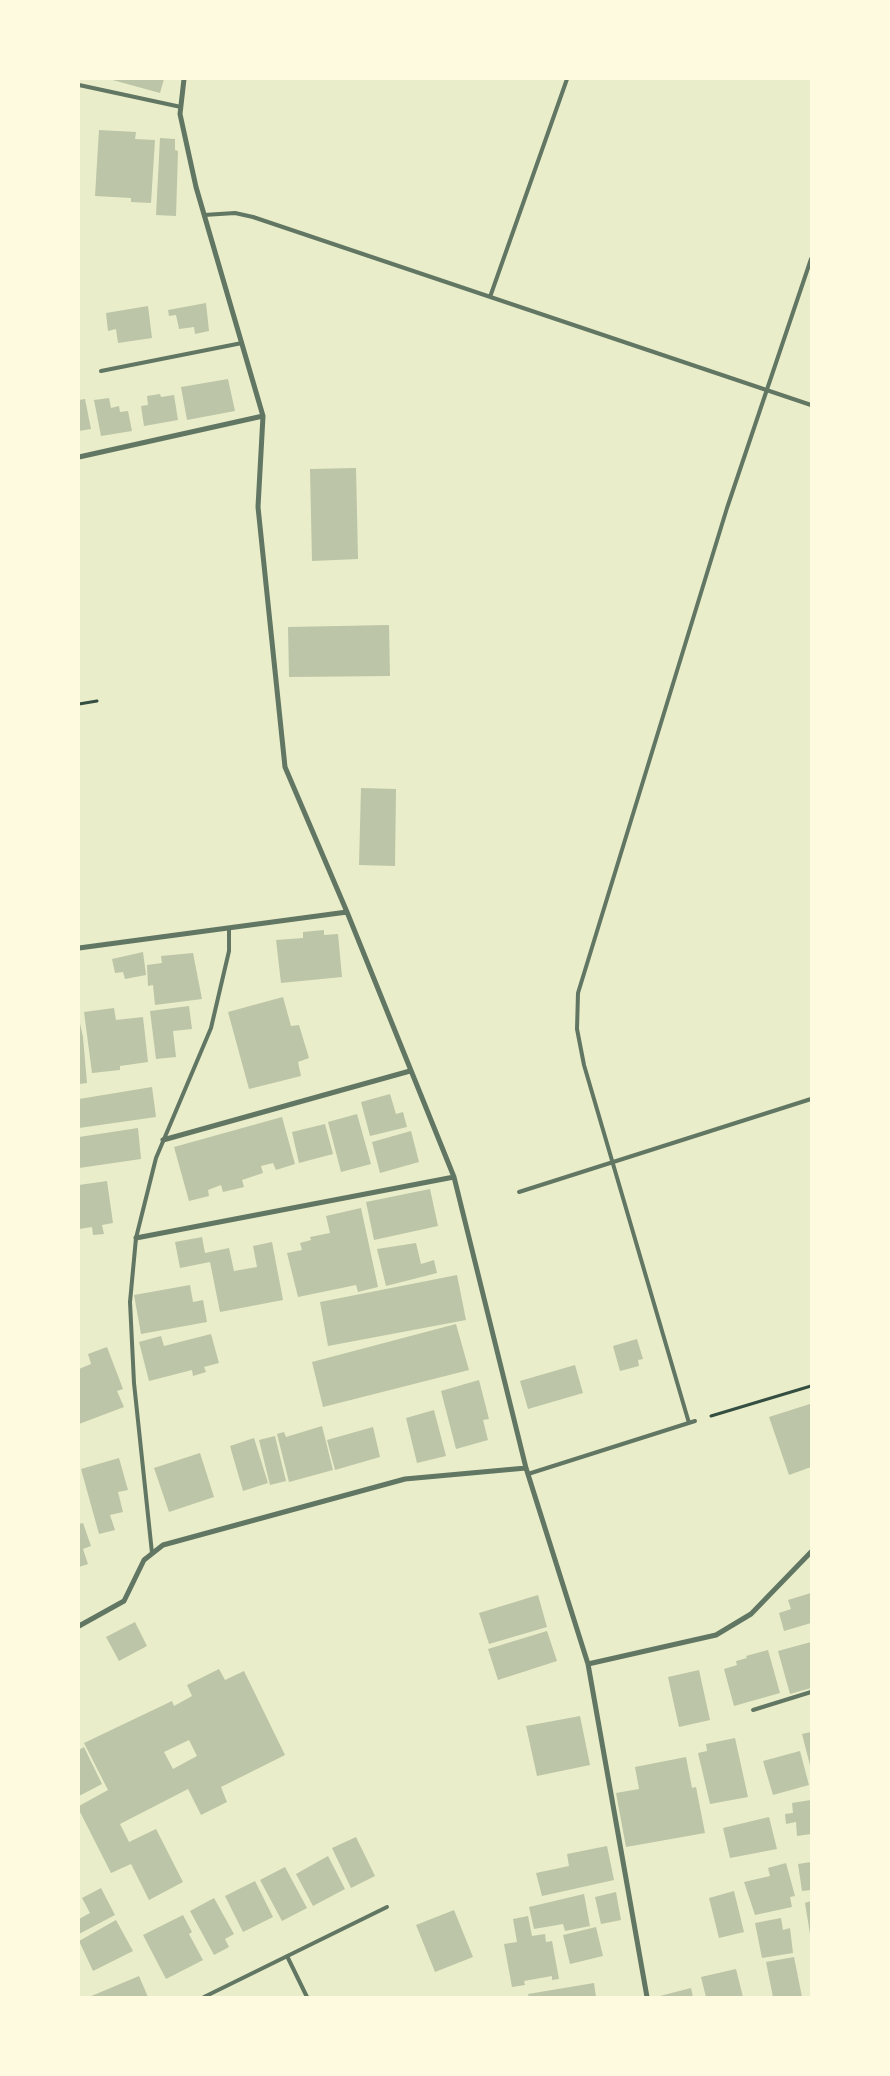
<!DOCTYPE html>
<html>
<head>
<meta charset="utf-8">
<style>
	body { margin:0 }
	#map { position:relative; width:890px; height:2076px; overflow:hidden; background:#e9edc9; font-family:Commissioner,sans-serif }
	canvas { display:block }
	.frame { position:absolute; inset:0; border:80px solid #fefae0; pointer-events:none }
</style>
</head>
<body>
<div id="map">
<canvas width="890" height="2076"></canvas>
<div class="frame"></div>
</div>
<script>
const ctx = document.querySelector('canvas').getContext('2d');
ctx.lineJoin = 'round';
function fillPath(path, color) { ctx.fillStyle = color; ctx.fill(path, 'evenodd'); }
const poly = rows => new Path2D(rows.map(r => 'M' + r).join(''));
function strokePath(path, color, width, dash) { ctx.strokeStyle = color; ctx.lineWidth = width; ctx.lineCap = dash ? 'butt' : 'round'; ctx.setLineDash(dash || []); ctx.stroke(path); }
fillPath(poly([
	[109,79,164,79,160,93],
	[99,130,136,132,135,139,155,140,151,203,131,202,131,198,95,196],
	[160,138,175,139,175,150,178,151,176,216,156,215],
	[206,303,209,331,195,334,194,327,179,329,176,315,169,316,168,310],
	[148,306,152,338,118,343,116,329,108,331,106,313],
	[228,379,235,411,187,420,181,387],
	[160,394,161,397,174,395,178,420,144,426,141,406,148,405,147,396],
	[109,398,111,408,119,406,120,412,128,411,132,431,101,436,94,400],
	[85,399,91,429,79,431,79,400],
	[356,468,358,559,312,561,310,469],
	[389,625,390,676,289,677,288,627],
	[361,788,396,789,395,866,359,865],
	[324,930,324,935,338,934,342,977,281,983,276,940,303,938,303,932],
	[143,952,146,975,125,979,123,972,115,973,112,959],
	[193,953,202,999,155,1005,153,985,148,986,147,965,162,963,161,956],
	[283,997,291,1026,299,1025,309,1058,298,1062,301,1076,249,1089,228,1012],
	[189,1006,192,1029,173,1031,176,1057,156,1059,150,1011],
	[114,1008,116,1020,143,1017,148,1062,120,1066,120,1070,92,1073,84,1012],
	[79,1019,83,1037,87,1083,79,1084],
	[152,1087,156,1117,79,1128,79,1099],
	[390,1094,396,1114,403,1112,407,1127,370,1136,361,1102],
	[357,1114,371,1164,341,1172,328,1122],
	[282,1117,295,1164,276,1170,273,1163,261,1166,263,1173,242,1180,244,1187,223,1192,221,1185,208,1190,209,1196,189,1201,174,1147],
	[325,1124,333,1154,299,1163,292,1132],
	[138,1128,141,1159,79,1168,79,1137],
	[411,1131,419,1162,380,1173,372,1142],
	[107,1181,113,1223,102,1225,104,1234,93,1235,92,1227,79,1229,79,1185],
	[430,1189,438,1226,374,1240,366,1202],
	[361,1208,378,1287,358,1292,356,1285,298,1297,287,1253,302,1250,300,1243,311,1240,310,1237,330,1233,326,1216],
	[202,1237,205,1253,229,1248,234,1271,257,1267,253,1246,272,1242,283,1300,220,1312,210,1262,180,1268,175,1242],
	[416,1243,421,1264,434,1260,437,1273,386,1286,377,1249],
	[457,1275,466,1320,328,1346,320,1302],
	[190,1285,193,1302,203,1300,207,1322,141,1334,134,1295],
	[456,1324,469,1370,323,1407,312,1362],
	[211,1334,219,1363,204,1367,206,1372,193,1376,192,1370,149,1381,139,1342,161,1336,164,1346],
	[637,1339,643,1359,638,1360,639,1366,620,1371,613,1346],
	[107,1347,123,1389,117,1391,124,1407,79,1424,79,1369,91,1364,88,1354],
	[575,1365,583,1393,528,1409,520,1381],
	[479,1380,489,1419,483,1420,488,1440,456,1449,441,1391],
	[810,1404,811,1467,789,1475,769,1417],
	[434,1410,446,1456,417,1463,406,1418],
	[322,1426,333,1470,289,1482,277,1434,284,1432,286,1437],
	[373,1427,380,1457,335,1470,327,1440],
	[275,1436,286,1481,270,1485,259,1440],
	[254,1438,268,1483,243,1491,230,1446],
	[200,1453,214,1497,169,1512,154,1468],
	[119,1458,128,1490,118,1492,123,1512,110,1515,115,1530,99,1534,81,1469],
	[83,1523,91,1546,83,1549,88,1564,79,1567,79,1524],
	[811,1593,811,1623,784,1631,779,1613,791,1609,788,1600],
	[538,1595,547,1627,489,1644,479,1613],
	[135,1622,147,1646,119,1661,106,1637],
	[547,1631,557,1661,498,1680,488,1649],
	[811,1642,811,1688,790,1694,778,1651],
	[768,1650,780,1693,734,1706,724,1669,737,1665,736,1661,747,1658,746,1656],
	[219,1669,225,1680,244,1671,285,1755,221,1787,227,1802,201,1815,188,1789,120,1824,129,1842,156,1829,183,1882,149,1900,131,1864,111,1873,79,1810,79,1806,108,1790,84,1743,172,1701,174,1706,192,1696,187,1685],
	[189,1740,197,1756,173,1769,164,1752],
	[699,1670,710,1720,679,1727,668,1677],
	[580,1716,590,1765,537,1776,526,1726],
	[811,1732,811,1769,802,1734],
	[735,1738,748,1797,710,1804,698,1753,707,1751,706,1744],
	[84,1747,102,1784,79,1796,79,1750],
	[800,1751,809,1785,773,1795,763,1761],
	[686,1757,692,1788,696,1787,705,1833,626,1847,616,1793,639,1789,635,1767],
	[811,1800,811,1834,797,1836,796,1822,786,1824,785,1814,793,1813,792,1803],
	[769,1817,777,1849,730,1858,723,1828],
	[356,1837,375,1876,351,1888,332,1848],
	[607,1846,614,1880,542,1896,536,1873,569,1866,567,1854],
	[328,1856,345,1889,313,1906,296,1874],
	[811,1862,811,1890,802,1891,798,1864],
	[786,1863,795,1896,790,1897,792,1907,755,1915,744,1882,770,1876,768,1868],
	[285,1867,307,1908,282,1921,260,1880],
	[255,1881,273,1917,243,1932,225,1896],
	[101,1888,115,1915,79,1934,79,1919,90,1913,82,1898],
	[734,1891,744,1932,719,1938,709,1898],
	[616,1892,621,1920,601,1924,595,1897],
	[584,1894,590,1926,565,1931,563,1924,534,1929,529,1907],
	[214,1898,234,1934,225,1939,229,1947,214,1955,190,1911],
	[811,1901,811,1934,810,1934,805,1903],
	[454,1910,473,1957,435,1972,416,1925],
	[183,1915,192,1932,189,1934,203,1960,166,1979,143,1935],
	[528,1916,532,1936,545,1934,546,1942,552,1941,559,1979,552,1980,552,1976,524,1981,525,1985,512,1987,504,1944,517,1942,513,1919],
	[781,1918,783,1930,790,1928,793,1953,762,1958,755,1923],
	[116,1920,133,1951,93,1971,79,1941],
	[596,1927,603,1956,570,1964,563,1935],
	[794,1957,802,1997,773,1997,766,1962],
	[736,1969,743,1997,706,1997,701,1977],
	[139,1976,148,1997,89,1997],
	[594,1983,596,1997,529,1997,528,1994],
	[691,1988,693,1997,656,1997]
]), '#bcc5a7');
strokePath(poly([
	[79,704,97,701],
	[711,1416,811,1386]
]), '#344e41', 3);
strokePath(poly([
	[79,85,181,107],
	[204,215,235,213,253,217,811,405],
	[490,297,567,79],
	[101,371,242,343],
	[519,1192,811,1099],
	[689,1423,584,1065,577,1029,578,993,727,508,811,259],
	[528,1474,695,1421],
	[152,1553,134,1383,130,1302,136,1238,156,1158,211,1028,229,951,229,928],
	[753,1710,811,1692],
	[287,1956,307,1997],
	[204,1997,387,1907]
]), '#617663', 4);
strokePath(poly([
	[184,79,180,114,196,187,263,416,258,507,285,767,347,912,454,1177,526,1468,588,1664,647,1997],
	[79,457,263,416],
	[79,948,347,912],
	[163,1140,410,1071],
	[136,1238,454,1177],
	[79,1626,124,1601,144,1560,163,1545,405,1479,526,1468],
	[588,1664,716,1635,751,1614,811,1552]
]), '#617663', 5);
</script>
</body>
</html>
